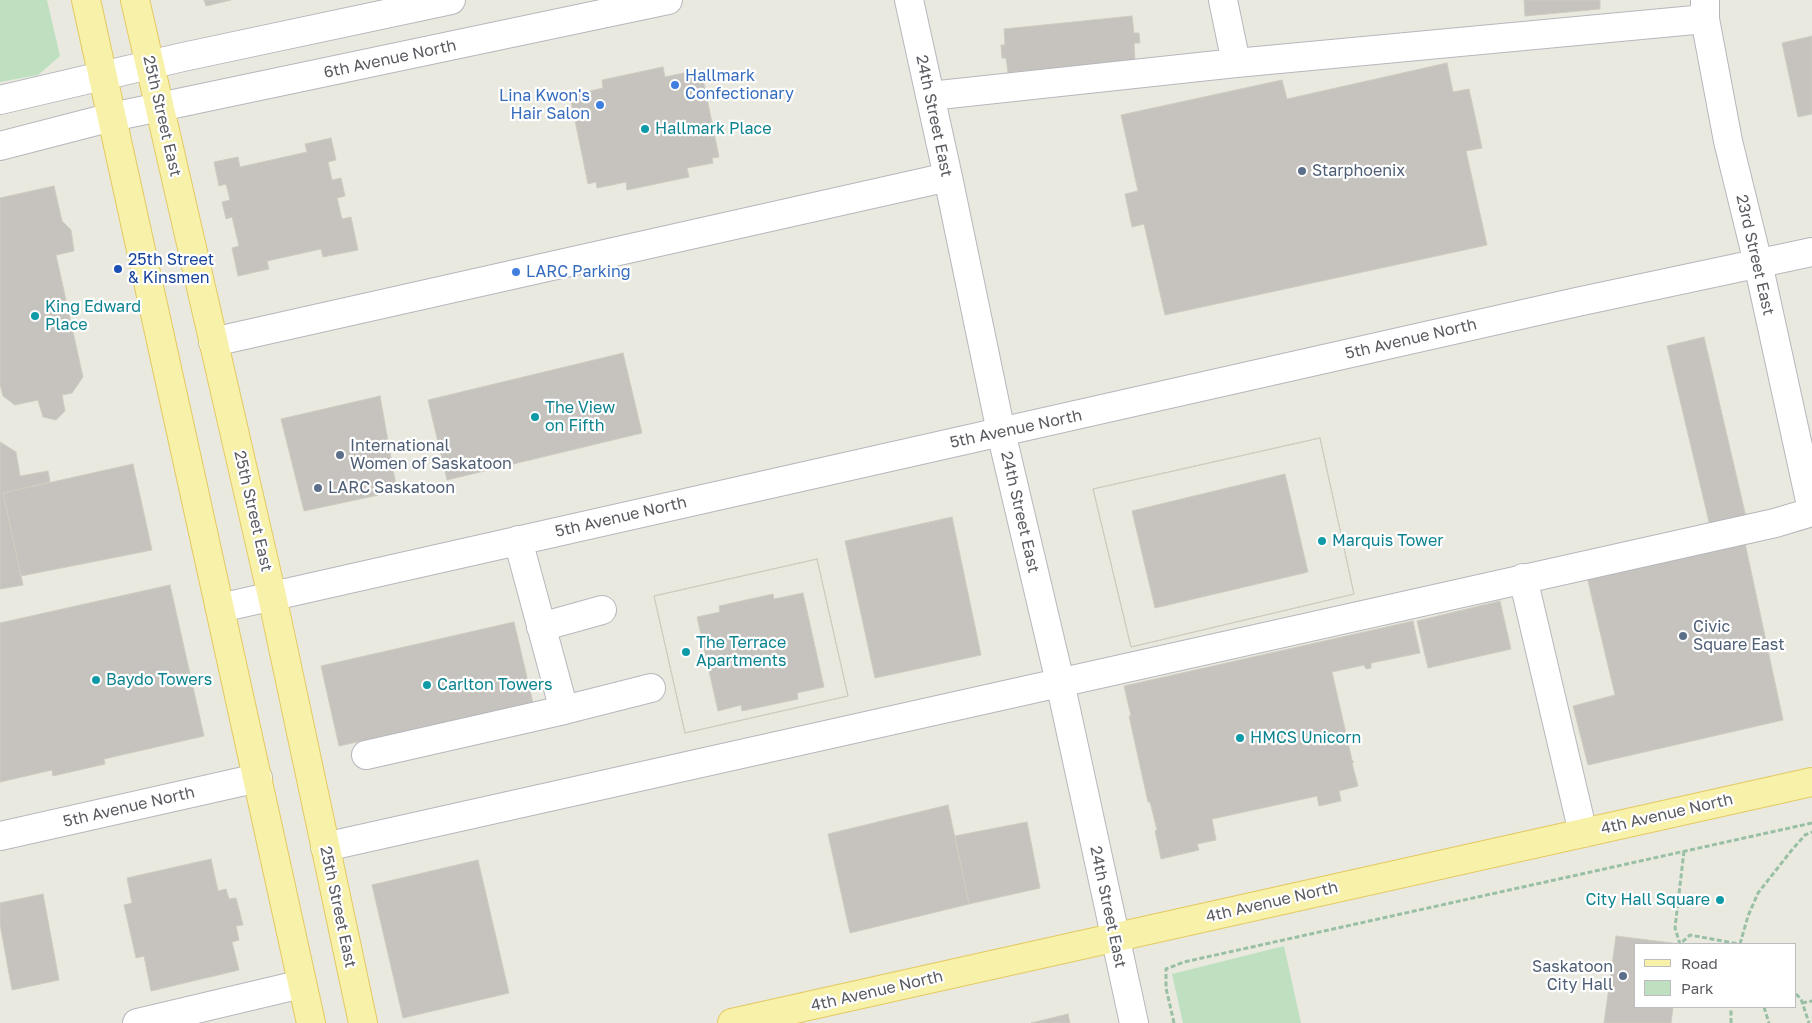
<!DOCTYPE html>
<html>
<head>
<meta charset="utf-8">
<style>
	body { margin:0 }
	#map { position:relative; width:1812px; height:1023px; overflow:hidden; background:#eae9e0; font-family:"Golos Text",sans-serif }
	canvas { display:block }
	.legend { position:absolute; left:1634px; top:943px; width:162px; height:65px; box-sizing:border-box; background:#fff; border:1px solid #bdbdbf; margin:0; padding:6px 9px; list-style:none; font-size:15px; color:#595b60 }
	.legend li { display:flex; align-items:center; gap:10px; height:25px }
	.legend b { width:25px; border:1px solid #bdbdbf }
</style>
</head>
<body>
<div id="map">
<canvas width="1812" height="1023"></canvas>
<ul class="legend">
<li><b style="height:6px;background:#f7f1a9"></b>Road</li>
<li><b style="height:14px;background:#bee0c1"></b>Park</li>
</ul>
</div>
<script>
const ctx = document.querySelector('canvas').getContext('2d');
ctx.lineJoin = 'round';
function fillPath(path, color) { ctx.fillStyle = color; ctx.fill(path, 'evenodd'); }
const poly = rows => new Path2D(rows.map(r => 'M' + r).join(''));
function strokePath(path, color, width, dash) { ctx.strokeStyle = color; ctx.lineWidth = width; ctx.lineCap = dash ? 'butt' : 'round'; ctx.setLineDash(dash || []); ctx.stroke(path); }
function write(font, color, halo, rows, align = 'center') {
  ctx.font = font + ' "Golos Text",sans-serif'; ctx.lineWidth = 4.5; ctx.setLineDash([]); ctx.textBaseline = 'middle'; ctx.strokeStyle = halo; ctx.fillStyle = color; for (const [text, x, y, turn = 0] of rows) {
    ctx.save(); ctx.translate(x, y); ctx.rotate((+turn || 0) * Math.PI / 180); ctx.textAlign = isNaN(turn) ? turn : align; if (halo) ctx.strokeText(text, 0, 0); ctx.fillText(text, 0, 0); ctx.restore();
  }
}
fillPath(poly([
	[0,0,47,0,60,56,38,75,0,82],
	[1284,946,1301,1023,1183,1023,1172,974]
]), '#bee0c1');
const building = poly([
	[204,0,231,0,206,6,204,0],
	[1524,0,1600,0,1600,9,1525,16,1524,0],
	[1132,16,1134,33,1139,33,1140,43,1134,43,1135,60,1008,73,1006,58,1002,58,1001,45,1005,45,1004,29,1132,16],
	[1812,36,1812,114,1798,117,1782,43,1812,36],
	[1447,63,1453,92,1469,89,1482,148,1466,151,1487,245,1165,315,1144,224,1132,227,1125,194,1138,191,1121,115,1282,80,1287,99,1447,63],
	[663,67,665,77,693,71,694,76,702,74,719,157,712,158,713,163,687,168,689,177,627,190,626,182,597,188,596,182,588,184,571,101,578,99,577,94,603,88,602,80,663,67],
	[331,138,336,160,328,162,332,180,341,178,345,196,337,198,342,219,351,217,358,250,323,257,321,249,267,261,269,269,238,276,232,248,239,246,232,217,226,219,222,202,230,200,226,184,219,186,214,162,238,157,240,167,307,152,305,144,331,138],
	[54,186,62,221,71,230,74,251,56,255,83,377,72,393,62,395,65,411,56,420,43,417,38,400,15,405,3,396,0,384,0,198,54,186],
	[1704,337,1746,517,1710,526,1667,346,1704,337],
	[623,353,642,433,447,480,428,400,623,353],
	[380,396,397,491,304,511,281,419,380,396],
	[1320,438,1354,594,1131,647,1093,489,1320,438],
	[1285,474,1308,572,1155,608,1132,511,1285,474],
	[1320,438,1354,594,1131,647,1093,489,1320,438],
	[0,442,16,452,20,476,48,471,50,482,3,493,23,585,0,589,0,442],
	[133,464,152,550,21,576,3,493,133,464],
	[952,517,981,655,875,678,845,541,952,517],
	[1745,543,1783,720,1588,765,1573,706,1615,695,1587,577,1745,543],
	[817,559,848,696,685,733,654,596,817,559],
	[803,593,824,687,797,693,798,699,742,711,741,705,718,711,697,617,720,612,719,606,773,594,774,599,803,593],
	[817,559,848,696,685,733,654,596,817,559],
	[170,585,204,736,104,759,105,764,53,776,52,770,0,782,0,623,170,585],
	[1500,601,1511,649,1428,668,1417,621,1500,601],
	[1413,621,1420,653,1371,663,1371,668,1366,669,1364,665,1332,672,1352,760,1354,762,1352,763,1358,786,1339,791,1341,801,1319,806,1317,796,1212,819,1216,840,1197,844,1199,850,1161,859,1155,831,1157,830,1150,802,1148,802,1129,716,1131,716,1124,686,1413,621],
	[514,622,533,703,339,746,321,666,514,622],
	[948,805,969,904,850,933,828,834,948,805],
	[1027,822,1040,888,969,904,955,836,1027,822],
	[211,859,218,891,226,889,229,899,236,898,243,925,236,926,239,940,232,942,239,970,151,991,144,956,136,958,124,905,132,903,127,878,211,859],
	[478,860,509,993,403,1018,372,885,478,860],
	[43,894,59,980,12,990,0,924,0,903,43,894],
	[1616,936,1680,944,1636,944,1636,1007,1673,1007,1671,1023,1604,1023,1616,936],
	[1068,1014,1070,1023,1031,1023,1068,1014]
]);
fillPath(building, '#c6c3be');
strokePath(building, '#cecbbf', 1);
const minor = poly([
	[909,0,948,177,1001,432,1060,682,1134,1023],
	[1223,0,1236,63],
	[1705,1,1705,19,1728,141,1758,263,1812,510],
	[930,96,1236,63,1705,19],
	[0,100,183,57,451,0],
	[0,146,112,117,668,0],
	[213,342,948,177],
	[1523,578,1583,833],
	[220,608,1577,302,1812,252],
	[541,627,602,610],
	[564,710,651,688],
	[366,755,564,710,518,540],
	[0,836,258,778],
	[325,847,1775,523,1812,512],
	[137,1023,302,984]
]);
const major = poly([
	[86,0,311,1023],
	[135,0,272,596,363,1023],
	[732,1023,1812,782]
]);
strokePath(minor, '#b6b7bc', 30);
strokePath(major, '#e3c961', 30);
strokePath(poly([
	[1684,851,1675,928,1680,944,1690,935,1739,944],
	[1740,944,1748,916,1758,893,1791,851,1805,835,1812,832],
	[1796,994,1801,999,1809,1023],
	[1802,1003,1812,1001],
	[1764,1007,1769,1023],
	[1174,1023,1166,988,1166,969,1184,962,1812,823],
	[1731,1023,1731,1007]
]), '#99c0a7', 3, [5, 2.5]);
strokePath(minor, '#fff', 28);
strokePath(major, '#f7f1a9', 28);
for (const [x, y, r, color] of [
	[675,85,5,"#3f7fe0"],
	[600,105,5,"#3f7fe0"],
	[645,129,5,"#0f9aa8"],
	[1302,171,5,"#5c6f8a"],
	[118,269,5,"#1a4fb4"],
	[516,272,5,"#3f7fe0"],
	[35,316,5,"#0f9aa8"],
	[535,417,5,"#0f9aa8"],
	[340,455,5,"#5c6f8a"],
	[318,488,5,"#5c6f8a"],
	[1322,541,5,"#0f9aa8"],
	[1683,636,5,"#5c6f8a"],
	[686,652,5,"#0f9aa8"],
	[96,680,5,"#0f9aa8"],
	[427,685,5,"#0f9aa8"],
	[1240,738,5,"#0f9aa8"],
	[1720,900,5,"#0f9aa8"],
	[1623,976,5,"#5c6f8a"]
]) { const dot = new Path2D(); dot.arc(x, y, r, 0, 2 * Math.PI); ctx.fillStyle = color; ctx.fill(dot); strokePath(dot, '#fff', 2); }
write('16px', '#595b60', '#fff', [
	["6th Avenue North",390,59,-12],
	["25th Street East",162,116,77],
	["24th Street East",934,116,78],
	["23rd Street East",1755,255,77],
	["5th Avenue North",1411,339,-13],
	["5th Avenue North",1016,429,-12],
	["25th Street East",253,511,77],
	["24th Street East",1020,512,77],
	["5th Avenue North",621,517,-13],
	["5th Avenue North",129,807,-13],
	["4th Avenue North",1667,814,-13],
	["4th Avenue North",1272,902,-13],
	["25th Street East",338,907,78],
	["24th Street East",1108,907,78],
	["4th Avenue North",877,991,-13]
]);
write('16px', '#366cbe', '#fff', [
	["Hallmark",685,76],
	["Confectionary",685,94],
	["Lina Kwon's",590,96,"right"],
	["Hair Salon",590,114,"right"],
	["LARC Parking",526,272]
], 'left');
write('16px', '#0d838f', '#fff', [
	["Hallmark Place",655,129],
	["King Edward",45,307],
	["Place",45,325],
	["The View",545,408],
	["on Fifth",545,426],
	["Marquis Tower",1332,541],
	["The Terrace",696,643],
	["Apartments",696,661],
	["Baydo Towers",106,680],
	["Carlton Towers",437,685],
	["HMCS Unicorn",1250,738],
	["City Hall Square",1710,900,"right"]
], 'left');
write('16px', '#4e5e75', '#fff', [
	["Starphoenix",1312,171],
	["International",350,446],
	["Women of Saskatoon",350,464],
	["LARC Saskatoon",328,488],
	["Civic",1693,627],
	["Square East",1693,645],
	["Saskatoon",1613,967,"right"],
	["City Hall",1613,985,"right"]
], 'left');
write('16px', '#164399', '#fff', [
	["25th Street",128,260],
	["& Kinsmen",128,278]
], 'left');
</script>
</body>
</html>
